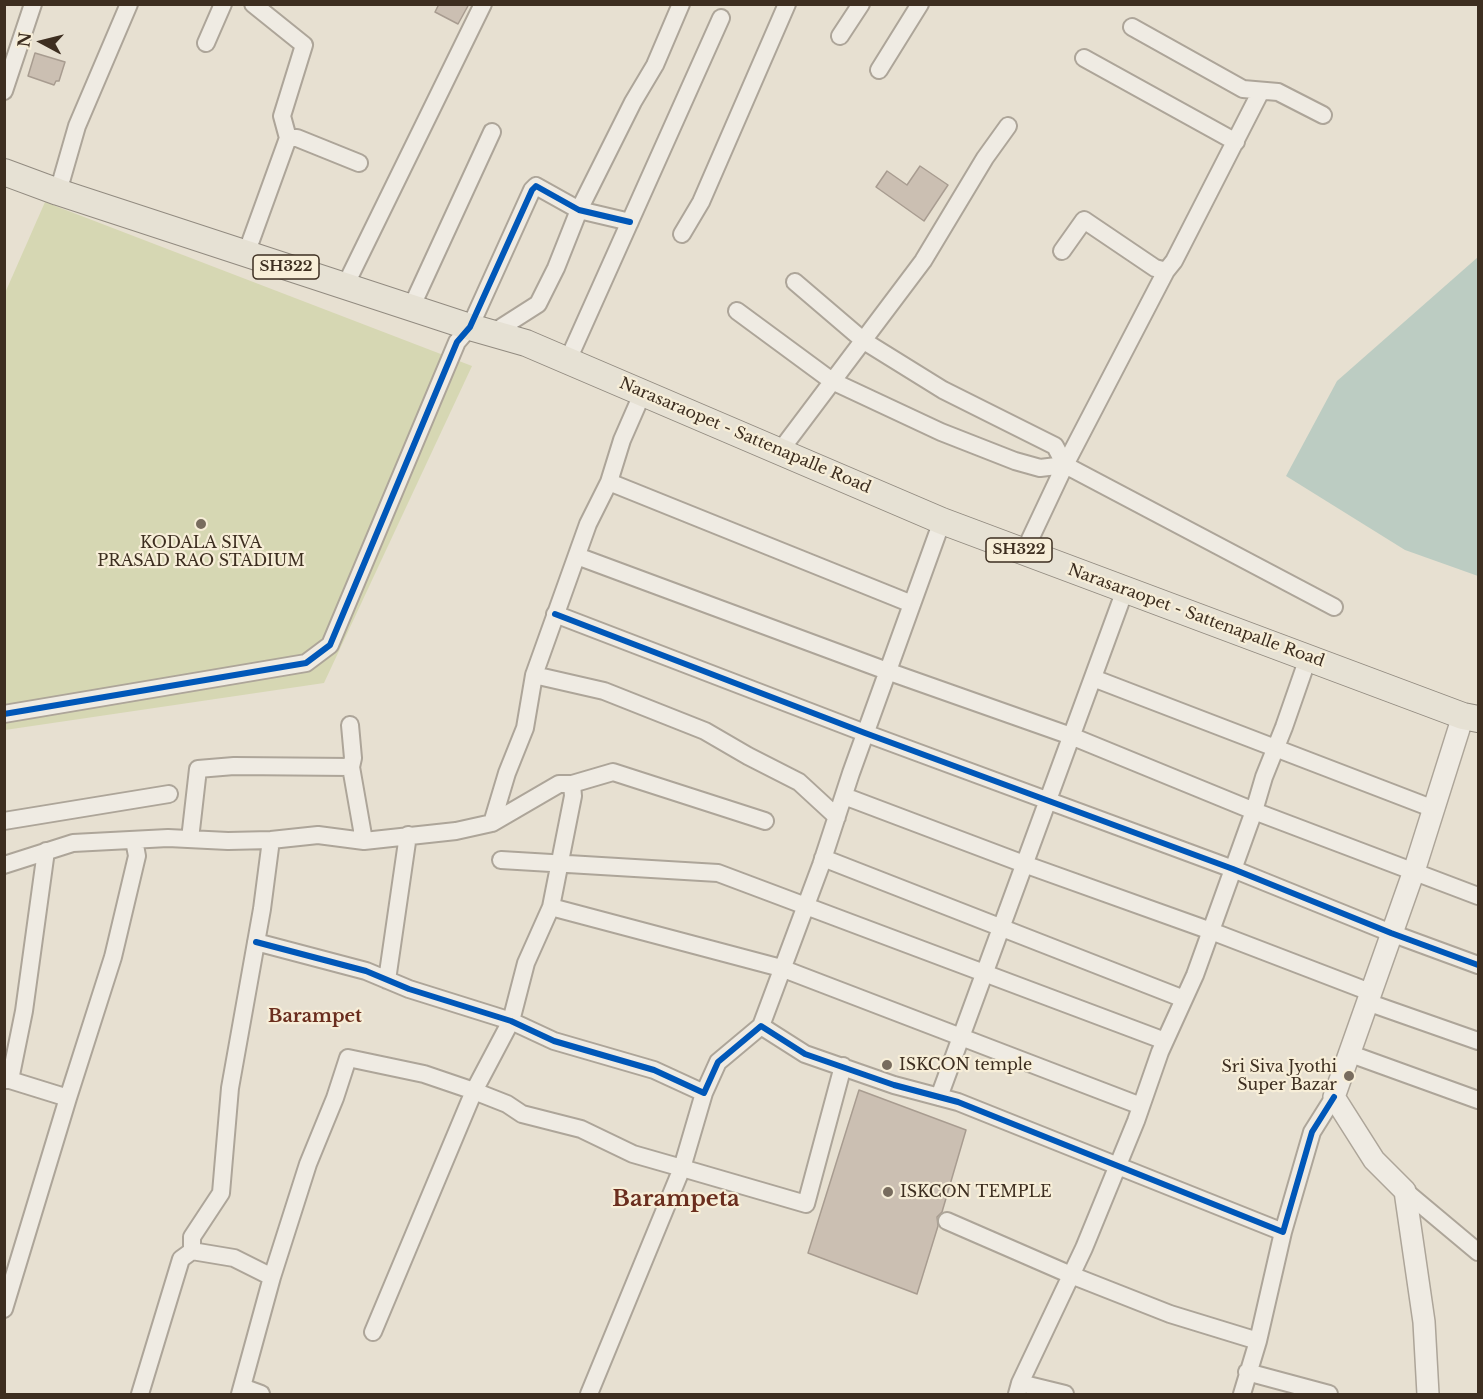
<!DOCTYPE html>
<html>
<head>
<meta charset="utf-8">
<style>
	body { margin:0 }
	#map { position:relative; width:1483px; height:1399px; overflow:hidden; background:#e7e0d1; font-family:"Libre Baskerville",serif }
	canvas { display:block }
	.frame { position:absolute; inset:0; border:6px solid #3d2e20; pointer-events:none }
	.north { position:absolute; left:12px; top:12px; width:60px; height:60px; -webkit-text-stroke:4px #f7eed8; paint-order:stroke; rotate:277deg; font-size:16px; font-weight:700; line-height:24px; text-align:center; color:#3d2e20 }
	.north::after { content:''; display:block; margin:auto; width:21px; height:27px; background:#3d2e20; clip-path:polygon(50% 0,100% 100%,50% 72%,0 100%) }
</style>
</head>
<body>
<div id="map">
<canvas width="1483" height="1399"></canvas>
<div class="frame"></div>
<div class="north">N</div>
</div>
<script>
const ctx = document.querySelector('canvas').getContext('2d');
ctx.lineJoin = 'round';
function fillPath(path, color) { ctx.fillStyle = color; ctx.fill(path, 'evenodd'); }
const poly = rows => new Path2D(rows.map(r => 'M' + r).join(''));
function strokePath(path, color, width, dash) { ctx.strokeStyle = color; ctx.lineWidth = width; ctx.lineCap = dash ? 'butt' : 'round'; ctx.setLineDash(dash || []); ctx.stroke(path); }
function write(font, color, halo, rows, align = 'center') {
  ctx.font = font + ' "Libre Baskerville",serif'; ctx.lineWidth = 4.5; ctx.setLineDash([]); ctx.textBaseline = 'middle'; ctx.strokeStyle = halo; ctx.fillStyle = color; for (const [text, x, y, turn = 0] of rows) {
    ctx.save(); ctx.translate(x, y); ctx.rotate((+turn || 0) * Math.PI / 180); ctx.textAlign = isNaN(turn) ? turn : align; if (halo) ctx.strokeText(text, 0, 0); ctx.fillText(text, 0, 0); ctx.restore();
  }
}
fillPath(poly([
	[45,202,472,366,324,683,5,730,5,293]
]), '#d6d7b3');
fillPath(poly([
	[1478,257,1478,576,1405,550,1286,476,1337,381]
]), '#bcccc2');
const building = poly([
	[439,4,469,4,458,24,435,12,439,4],
	[35,53,65,62,59,81,56,81,54,85,28,76,35,53],
	[920,166,948,185,924,221,876,187,887,171,907,185,920,166],
	[859,1090,966,1130,942,1212,937,1217,938,1226,917,1294,808,1253,859,1090]
]);
fillPath(building, '#cbbfb2');
strokePath(building, '#a89c90', 1.5);
const minor = poly([
	[1132,27,1243,89,1278,92,1323,115],
	[840,36,861,4],
	[206,43,223,4],
	[1084,58,1236,142],
	[879,70,920,4],
	[4,91,33,4],
	[288,138,297,138,359,163],
	[58,192,77,126,129,4],
	[682,234,701,202,787,4],
	[1062,251,1084,220,1155,268,1166,271],
	[246,254,288,138,282,116,304,45,253,4],
	[795,282,864,341,943,390,1055,446,1065,465],
	[345,286,483,4],
	[411,308,492,132],
	[737,311,832,381,941,432,1015,461,1040,468,1065,465,1334,607],
	[491,334,538,304,556,268,579,210,633,102,655,65,681,4],
	[568,360,721,18],
	[780,451,923,261,985,158,1008,126],
	[609,482,912,604],
	[1024,552,1065,465,1166,271,1174,261,1261,91],
	[577,556,887,671,1071,736,1254,811,1478,896],
	[555,614,865,733,1233,869,1391,933,1478,965],
	[534,675,588,524,609,482,622,440,643,392],
	[1093,678,1434,809],
	[4,714,306,663,330,645,457,342,470,327,532,190,536,186,579,210,630,222],
	[350,725,353,758,351,767,364,841],
	[844,796,1024,864,1211,931,1370,992],
	[4,821,169,794],
	[492,823,559,784,572,784,613,772,765,821],
	[190,839,198,769,234,766,351,767],
	[271,840,262,909,230,1088,221,1193,192,1237,192,1251,234,1258,272,1277,308,1164,335,1098,348,1058,424,1074,474,1091,507,1104,522,1114,581,1129,633,1154,682,1168,704,1093],
	[823,858,1184,999],
	[501,860,718,873,1165,1041],
	[4,865,73,843,168,838,228,841,271,840,318,835,364,841,456,831,492,823,507,773,525,728,534,675,604,691,705,731,748,756,799,782,837,817],
	[551,907,781,968,1141,1106],
	[256,942,366,971,409,989,511,1021,554,1041,654,1070,704,1093,718,1062,761,1026,805,1054,894,1085,958,1102,1283,1232,1312,1132,1334,1097],
	[387,980,408,835],
	[1367,1002,1478,1041],
	[761,1026,821,865,851,773,942,521],
	[1348,1053,1478,1100],
	[4,1080,10,1080,68,1098],
	[10,1080,24,1011,46,851],
	[939,1097,1125,590],
	[1405,1191,1478,1252],
	[947,1221,1071,1275,1170,1314,1258,1341],
	[4,1309,68,1098,113,957,137,856,134,840],
	[373,1332,474,1091,511,1021,526,963,551,907,573,796,572,784],
	[1247,1372,1329,1394],
	[1020,1383,1065,1394],
	[242,1387,261,1394],
	[140,1394,181,1259,192,1251],
	[240,1394,272,1277],
	[589,1394,682,1168,806,1204,843,1066],
	[1017,1394,1020,1383,1084,1248,1136,1121,1160,1052,1195,975,1254,811,1264,777,1284,727,1308,658],
	[1242,1394,1258,1341,1283,1232]
]);
const tertiary = poly([
	[1428,1394,1424,1322,1405,1191,1374,1160,1334,1097,1415,868,1463,716]
]);
const primary = poly([
	[4,172,58,192,470,327,526,343,942,521,1463,716,1478,719]
]);
strokePath(minor, '#ada599', 20);
strokePath(tertiary, '#ada599', 24);
strokePath(primary, '#928b80', 28);
strokePath(minor, '#efebe3', 16);
strokePath(tertiary, '#efebe3', 21);
strokePath(primary, '#e6e1d4', 26);
strokePath(poly([
	[555,614,865,733,1233,869,1391,933,1478,965],
	[4,714,306,663,330,645,457,342,470,327,532,190,536,186,579,210,630,222],
	[256,942,366,971,409,989,511,1021,554,1041,654,1070,704,1093,718,1062,761,1026,805,1054,894,1085,958,1102,1283,1232,1312,1132,1334,1097]
]), '#0057b8', 6);
for (const [x, y, r, color] of [
	[201,524,6,"#786c5e"],
	[887,1065,6,"#786c5e"],
	[1349,1076,6,"#786c5e"],
	[888,1192,6,"#786c5e"]
]) { const dot = new Path2D(); dot.arc(x, y, r, 0, 2 * Math.PI); ctx.fillStyle = color; ctx.fill(dot); strokePath(dot, '#f7eed8', 2); }
for (const [x, y, w] of [
	[286,267,66],
	[1019,550,66]
]) { const box = new Path2D(); box.roundRect(x - w / 2, y - 12, w, 24, 4.5); ctx.fillStyle = '#f7eed8'; ctx.fill(box); strokePath(box, '#3d2e20', 1.5); }
write('bold 15px', '#3d2e20', null, [
	["SH322",286,267],
	["SH322",1019,550]
]);
write('16px', '#3d2e20', '#f7eed8', [
	["Narasaraopet - Sattenapalle Road",745,436,23],
	["Narasaraopet - Sattenapalle Road",1196,616,20]
]);
write('16px', '#3d2e20', '#f7eed8', [
	["KODALA SIVA",201,543,"center"],
	["PRASAD RAO STADIUM",201,561,"center"],
	["ISKCON temple",899,1065],
	["Sri Siva Jyothi",1337,1067,"right"],
	["Super Bazar",1337,1085,"right"],
	["ISKCON TEMPLE",900,1192]
], 'left');
write('bold 18px', '#6b2e1e', '#f7eed8', [
	["Barampet",315,1017]
]);
write('bold 22px', '#6b2e1e', '#f7eed8', [
	["Barampeta",676,1200]
]);
</script>
</body>
</html>
